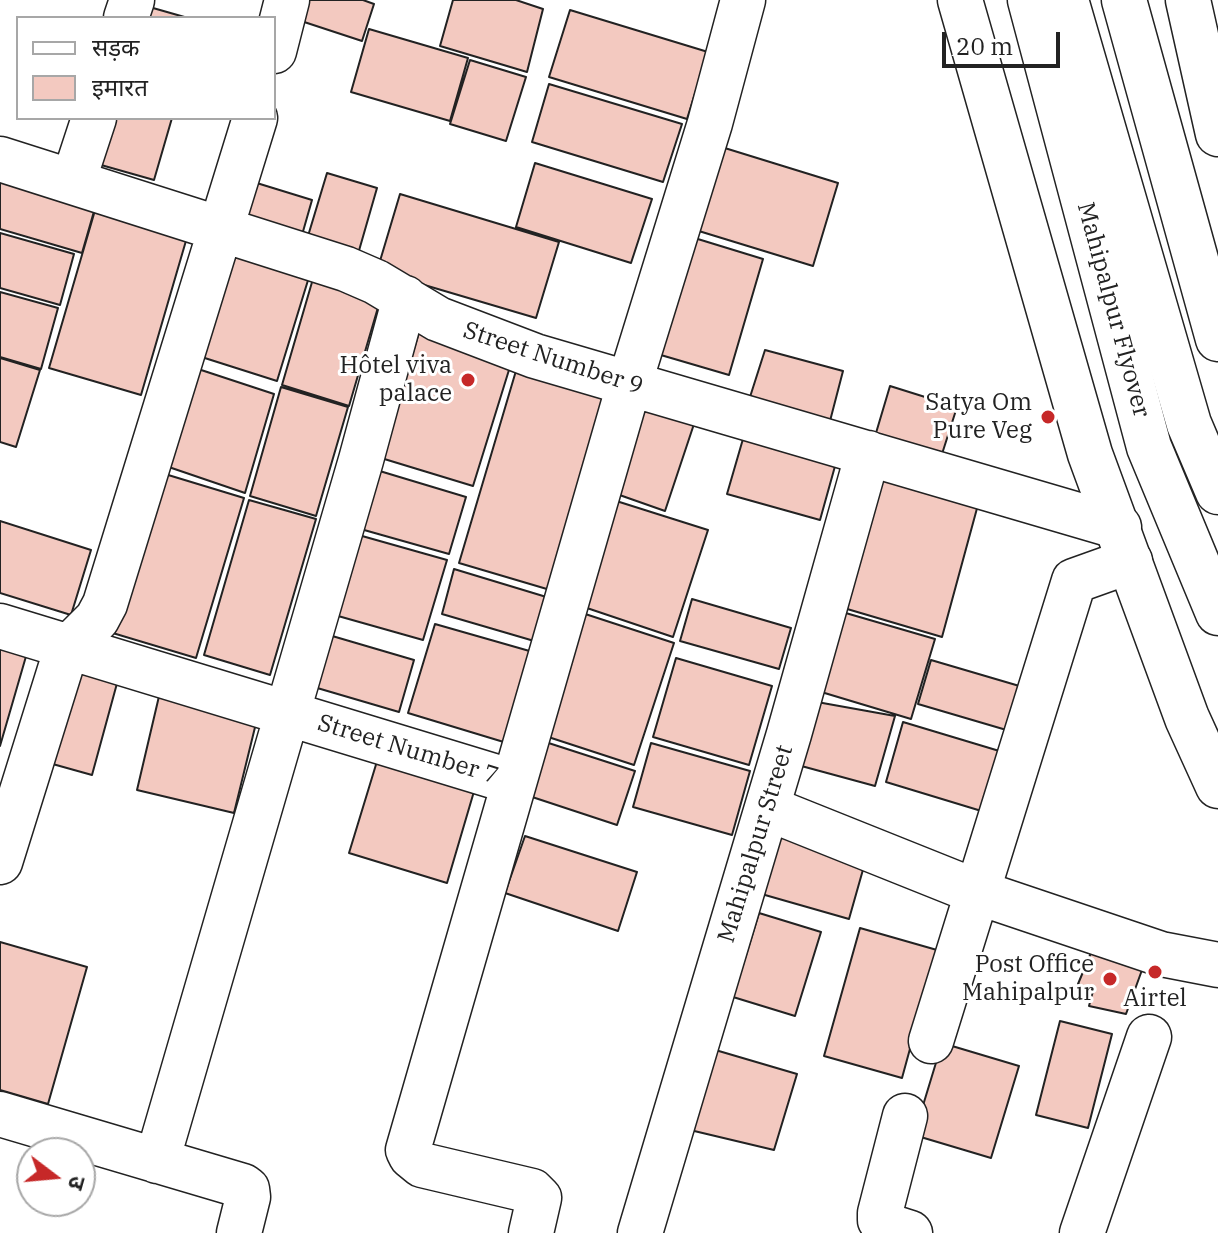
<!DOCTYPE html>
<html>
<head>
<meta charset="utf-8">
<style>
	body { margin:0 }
	#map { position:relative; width:1218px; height:1233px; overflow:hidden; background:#fff; font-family:"IBM Plex Serif","Noto Sans Devanagari",serif }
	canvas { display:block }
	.legend { position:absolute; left:16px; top:16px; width:260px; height:104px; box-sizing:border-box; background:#fff; border:2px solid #a7a7a7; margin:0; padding:10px 14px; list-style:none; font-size:24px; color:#222 }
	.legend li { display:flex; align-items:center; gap:16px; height:40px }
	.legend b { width:40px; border:2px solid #a7a7a7 }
	.north { position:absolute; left:16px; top:1137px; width:80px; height:80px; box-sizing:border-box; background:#fff; border:2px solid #a7a7a7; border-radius:50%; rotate:106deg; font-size:22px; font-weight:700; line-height:32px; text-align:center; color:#222 }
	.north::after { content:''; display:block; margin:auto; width:28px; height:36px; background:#c62828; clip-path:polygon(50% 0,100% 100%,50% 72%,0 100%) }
	.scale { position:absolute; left:942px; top:32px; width:118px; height:36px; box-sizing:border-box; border:4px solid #222; border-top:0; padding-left:10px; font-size:24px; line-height:28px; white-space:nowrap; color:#222; -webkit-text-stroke:6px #fff; paint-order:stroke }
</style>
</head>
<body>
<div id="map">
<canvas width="1218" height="1233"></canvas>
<ul class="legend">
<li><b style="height:10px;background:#fff"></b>सड़क</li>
<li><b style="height:22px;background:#f3c9c0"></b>इमारत</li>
</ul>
<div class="north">उ</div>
<div class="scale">20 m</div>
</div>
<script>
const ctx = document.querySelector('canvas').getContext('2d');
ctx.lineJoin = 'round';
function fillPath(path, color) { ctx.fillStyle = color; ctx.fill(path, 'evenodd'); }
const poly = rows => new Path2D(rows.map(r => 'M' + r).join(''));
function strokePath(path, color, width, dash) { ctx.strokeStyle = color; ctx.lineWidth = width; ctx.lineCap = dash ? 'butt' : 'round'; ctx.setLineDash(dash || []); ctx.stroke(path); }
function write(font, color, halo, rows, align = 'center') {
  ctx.font = font + ' "IBM Plex Serif",serif'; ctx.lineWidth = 6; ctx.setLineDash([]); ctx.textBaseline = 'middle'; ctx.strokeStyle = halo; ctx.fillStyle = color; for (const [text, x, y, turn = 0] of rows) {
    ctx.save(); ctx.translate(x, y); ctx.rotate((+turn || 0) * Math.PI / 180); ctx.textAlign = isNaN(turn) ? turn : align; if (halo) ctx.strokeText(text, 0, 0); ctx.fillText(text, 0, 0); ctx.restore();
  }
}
const building = poly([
	[297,0,363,0,374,4,362,41,292,18,297,0],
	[453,0,516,0,543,9,527,72,440,46,453,0],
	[139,4,188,18,135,18,139,4],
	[570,10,708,52,687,119,549,77,570,10],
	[369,29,468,58,450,121,351,92,369,29],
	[470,60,526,77,506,141,450,124,470,60],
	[549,84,682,124,663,182,532,142,549,84],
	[106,118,172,118,154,180,94,163,106,118],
	[715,145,838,183,813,266,689,228,715,145],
	[535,163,652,199,631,263,516,227,535,163],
	[0,166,99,194,82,253,0,229,0,166],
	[327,173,377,188,356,261,305,246,327,173],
	[247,180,312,200,300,242,235,218,247,180],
	[400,194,559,242,536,318,377,271,400,194],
	[98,200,190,227,141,395,49,368,98,200],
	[0,233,74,254,60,305,0,288,0,233],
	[688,236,763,259,729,375,654,353,688,236],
	[225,237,313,264,277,381,189,353,225,237],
	[317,265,384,287,349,406,282,385,317,265],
	[0,292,58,308,41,369,0,357,0,292],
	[420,329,513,357,473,486,381,458,420,329],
	[765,350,843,371,830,421,750,397,765,350],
	[0,358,40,370,16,447,0,442,0,358],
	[518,364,617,394,557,592,459,563,518,364],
	[189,366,274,394,245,493,157,463,189,366],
	[890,386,957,407,942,454,876,433,890,386],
	[281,387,348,407,316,516,250,496,281,387],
	[643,397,697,415,665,511,611,492,643,397],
	[745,432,837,459,820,520,727,494,745,432],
	[874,468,979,501,942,637,837,606,874,468],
	[373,469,466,497,449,554,357,528,373,469],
	[155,471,244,498,196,658,106,631,155,471],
	[610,499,708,530,673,637,575,604,610,499],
	[249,500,316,519,270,675,204,655,249,500],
	[0,521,91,550,71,615,0,593,0,521],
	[355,534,447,560,423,640,331,614,355,534],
	[454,569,553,599,541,643,442,614,454,569],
	[692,599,791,628,779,669,680,641,692,599],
	[832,609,935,639,911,719,808,688,832,609],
	[573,610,674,643,634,765,533,732,573,610],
	[435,624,533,652,507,743,408,713,435,624],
	[322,633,414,660,399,712,307,685,322,633],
	[0,637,29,646,0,746,0,637],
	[676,658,772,686,749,765,653,737,676,658],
	[931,660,1033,690,1020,734,918,704,931,660],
	[76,664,119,676,92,775,49,763,76,664],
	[160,692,258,715,234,813,137,790,160,692],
	[817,702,895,716,875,786,794,764,817,702],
	[903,722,1006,753,988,813,886,782,903,722],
	[530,737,635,771,617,825,514,791,530,737],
	[651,743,750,771,732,835,633,807,651,743],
	[378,758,475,788,447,883,349,853,378,758],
	[769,825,868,852,849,919,751,891,769,825],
	[525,836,637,872,618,931,505,893,525,836],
	[759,913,821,932,795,1016,733,997,759,913],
	[860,928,937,950,902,1078,824,1056,860,928],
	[0,942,87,967,48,1104,0,1090,0,942],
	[1093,948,1146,959,1126,1014,1089,1006,1093,991,1078,984,1093,948],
	[1060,1021,1112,1034,1088,1128,1036,1115,1060,1021],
	[942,1043,1019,1066,991,1158,914,1135,942,1043],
	[712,1049,797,1074,774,1150,690,1130,712,1049]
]);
fillPath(building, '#f3c9c0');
strokePath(building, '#222', 2);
const minor = poly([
	[126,18,132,0],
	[274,51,287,0],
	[0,159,346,269,376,282,438,319,535,356,1119,527],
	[73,182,94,118],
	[0,626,513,782],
	[767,808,977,892,1161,954,1218,965],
	[0,862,63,660,69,647,97,619,105,604,255,118],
	[931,1041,1074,581,1130,561],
	[0,1114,243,1186,247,1189,248,1197,239,1233],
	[905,1116,880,1213,880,1220,885,1225,910,1233],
	[157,1161,361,460,405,298],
	[531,1233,539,1198,532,1191,422,1165,411,1156,408,1150,629,385,710,123,743,0],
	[640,1233,789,734,868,453],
	[1082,1233,1149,1037]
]);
const major = poly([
	[960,0,1090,454,1187,718,1218,786],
	[1066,0,1189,424,1218,492],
	[1124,0,1218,339]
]);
const highway = poly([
	[1030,0,1149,447,1218,613],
	[1188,0,1218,134]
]);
strokePath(minor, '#222', 47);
strokePath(major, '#222', 47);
strokePath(highway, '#222', 47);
strokePath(minor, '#fff', 44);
strokePath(major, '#fff', 44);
strokePath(highway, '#fff', 44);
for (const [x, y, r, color] of [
	[468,380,8,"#c62828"],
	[1048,417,8,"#c62828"],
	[1155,972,8,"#c62828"],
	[1110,979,8,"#c62828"]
]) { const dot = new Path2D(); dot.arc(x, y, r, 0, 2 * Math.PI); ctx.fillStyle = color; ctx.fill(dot); strokePath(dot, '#fff', 3); }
write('24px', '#222', '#fff', [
	["Mahipalpur Flyover",1113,310,75],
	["Street Number 9",553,359,18],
	["Street Number 7",408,750,17],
	["Mahipalpur Street",756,844,-73]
]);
write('24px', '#222', '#fff', [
	["Hôtel viva",452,366],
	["palace",452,394],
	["Satya Om",1032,403],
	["Pure Veg",1032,431],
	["Post Office",1094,965],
	["Mahipalpur",1094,993],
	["Airtel",1155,999,"center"]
], 'right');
</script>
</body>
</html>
